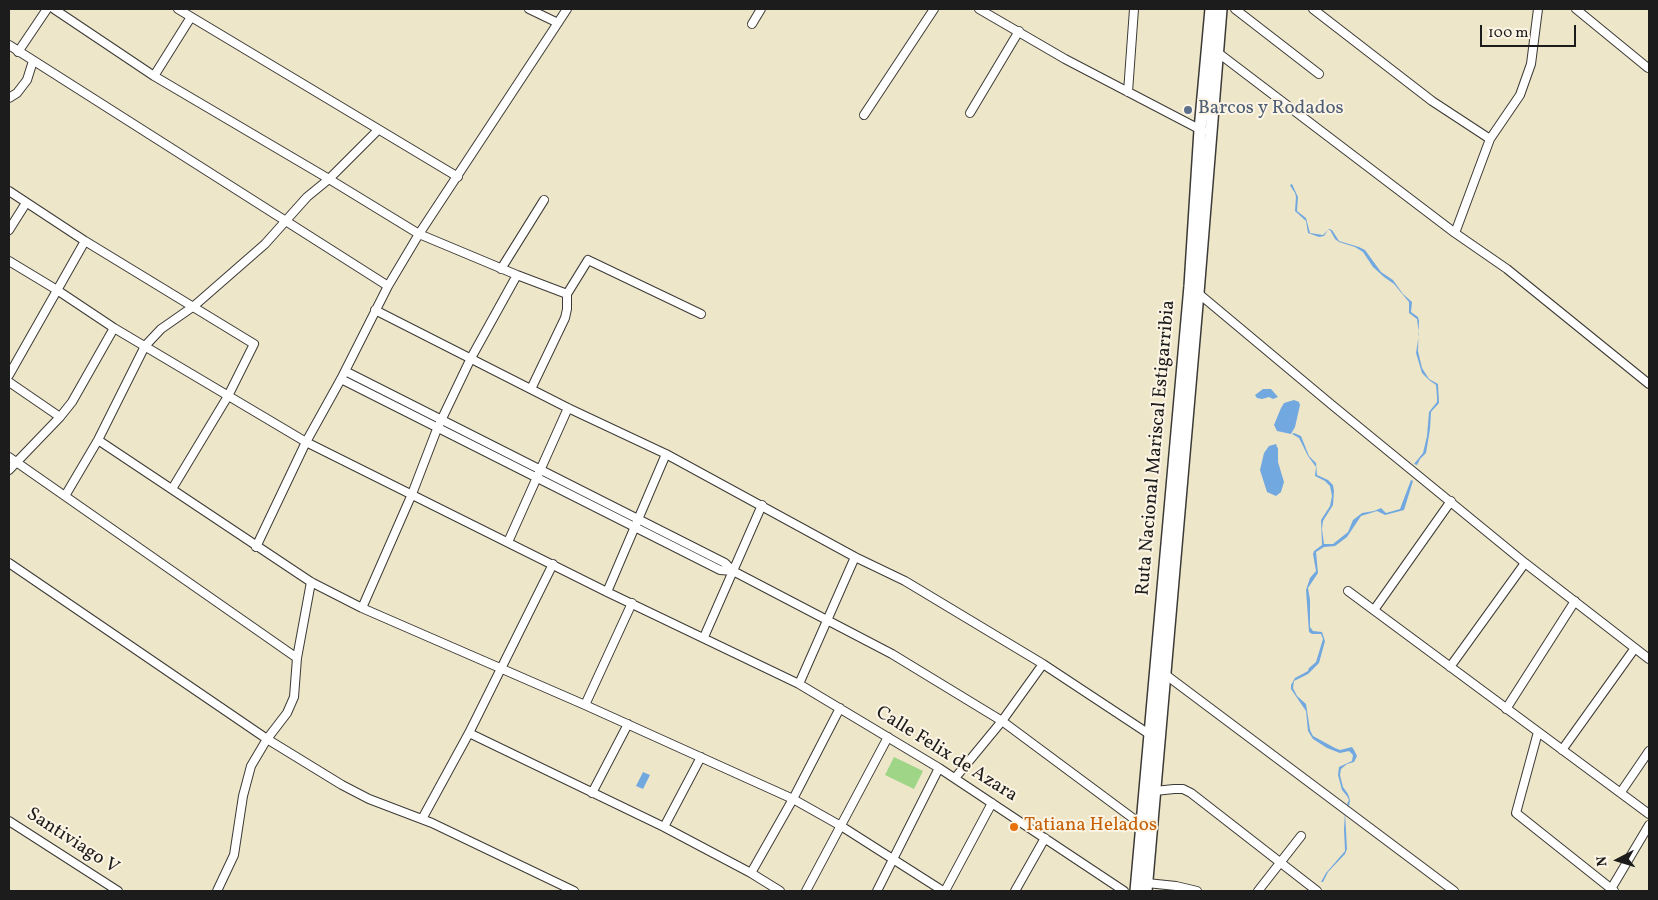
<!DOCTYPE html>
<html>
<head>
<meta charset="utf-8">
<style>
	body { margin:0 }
	#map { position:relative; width:1658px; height:900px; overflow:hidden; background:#eee6c8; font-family:Vollkorn,serif }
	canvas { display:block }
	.frame { position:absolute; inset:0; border:10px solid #1c1c1c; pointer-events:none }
	.north { position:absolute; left:1593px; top:835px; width:50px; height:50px; -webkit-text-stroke:4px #fcf5e5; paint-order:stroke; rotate:265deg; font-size:14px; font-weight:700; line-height:20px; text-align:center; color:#1c1c1c }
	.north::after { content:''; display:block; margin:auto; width:18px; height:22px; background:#1c1c1c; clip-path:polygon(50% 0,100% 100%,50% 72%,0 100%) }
	.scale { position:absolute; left:1480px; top:25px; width:96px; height:22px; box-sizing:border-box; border:2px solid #1c1c1c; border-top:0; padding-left:6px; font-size:15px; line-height:18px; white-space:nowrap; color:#1c1c1c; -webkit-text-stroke:4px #fcf5e5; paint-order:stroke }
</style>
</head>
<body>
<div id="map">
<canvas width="1658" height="900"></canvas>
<div class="frame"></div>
<div class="north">N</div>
<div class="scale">100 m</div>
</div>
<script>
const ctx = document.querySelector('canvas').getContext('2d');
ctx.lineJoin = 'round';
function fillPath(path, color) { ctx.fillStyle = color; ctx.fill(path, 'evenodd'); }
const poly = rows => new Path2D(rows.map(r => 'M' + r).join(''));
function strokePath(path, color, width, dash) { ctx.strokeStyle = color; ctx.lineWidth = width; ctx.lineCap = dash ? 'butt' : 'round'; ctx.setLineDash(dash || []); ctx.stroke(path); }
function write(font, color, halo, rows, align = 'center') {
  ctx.font = font + ' Vollkorn,serif'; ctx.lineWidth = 4; ctx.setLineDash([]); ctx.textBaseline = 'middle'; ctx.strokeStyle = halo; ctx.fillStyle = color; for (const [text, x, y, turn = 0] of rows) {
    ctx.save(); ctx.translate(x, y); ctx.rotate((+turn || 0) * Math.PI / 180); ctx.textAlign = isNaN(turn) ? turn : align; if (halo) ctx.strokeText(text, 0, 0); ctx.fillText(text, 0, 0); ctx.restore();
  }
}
fillPath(poly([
	[894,757,923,771,914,789,885,775]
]), '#9ed586');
fillPath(poly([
	[1292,184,1298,197,1297,211,1306,218,1310,233,1323,235,1329,229,1332,230,1339,241,1359,247,1365,250,1381,272,1393,280,1403,294,1412,302,1411,312,1418,317,1419,321,1418,351,1422,368,1429,379,1438,384,1439,403,1431,412,1430,429,1426,453,1420,459,1417,465,1414,464,1423,453,1427,436,1429,412,1437,402,1437,397,1436,385,1429,380,1422,373,1416,353,1419,334,1417,319,1409,313,1409,302,1394,284,1384,277,1373,267,1363,252,1355,247,1339,242,1335,239,1330,230,1328,230,1324,236,1319,237,1308,233,1306,221,1295,211,1296,197,1295,193,1291,187,1290,185],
	[1263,389,1271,389,1278,397,1273,399,1269,397,1262,399,1257,398,1255,395],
	[1294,400,1299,402,1300,405,1295,427,1291,434,1277,431,1274,425,1281,408,1284,403],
	[1294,433,1301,436,1309,456,1316,463,1317,475,1328,480,1333,485,1334,491,1333,505,1323,521,1322,529,1324,544,1333,544,1348,532,1353,520,1362,513,1374,511,1381,508,1386,513,1400,509,1411,480,1413,481,1404,510,1385,515,1377,511,1361,516,1347,537,1335,546,1324,547,1316,552,1318,573,1308,588,1310,600,1310,627,1313,631,1322,632,1325,641,1319,663,1308,674,1294,681,1293,688,1297,696,1306,704,1310,730,1313,736,1335,748,1340,750,1352,747,1354,750,1357,756,1354,762,1347,764,1341,769,1340,775,1343,787,1348,794,1350,800,1349,806,1347,804,1349,800,1347,796,1342,790,1338,775,1339,767,1352,761,1353,755,1349,751,1340,753,1327,748,1313,739,1308,731,1306,711,1291,689,1291,685,1295,678,1308,671,1309,668,1316,662,1323,639,1321,634,1312,634,1309,632,1306,590,1310,578,1316,571,1313,554,1314,551,1322,545,1321,520,1330,506,1332,496,1330,486,1325,481,1315,476,1316,467,1308,456,1299,438,1292,434],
	[1276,444,1278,449,1278,462,1284,482,1281,492,1276,496,1267,492,1260,470,1264,453,1269,446],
	[643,772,650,775,643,789,636,786],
	[1345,812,1347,849,1345,854,1328,872,1323,882,1321,882,1326,873,1345,851,1344,829]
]), '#71a8e0');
const minor = poly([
	[54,9,154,76,329,179,419,234,517,275,567,294],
	[178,9,458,177],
	[529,9,558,23],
	[979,9,1065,59,1203,131],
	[1235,9,1319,74],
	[1313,9,1432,101,1490,139],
	[1576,9,1648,68],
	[752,24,761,9],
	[9,45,388,286],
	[18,52,47,9],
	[1217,52,1455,233,1507,269,1649,384],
	[154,76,191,17],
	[1128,92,1134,9],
	[9,98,17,93,27,80,33,61],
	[970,113,1019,31],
	[864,115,934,9],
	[9,191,85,241,254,344,228,396,172,489],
	[9,230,26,203],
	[1455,233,1490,139,1520,95,1531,64,1538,9],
	[9,261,57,290,114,328,306,442,607,592,799,684,939,768,1124,891],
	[501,269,544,200],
	[1198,293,1332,405,1525,563,1649,659],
	[375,310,568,408,666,454,855,557,905,581,1043,664,1149,734],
	[9,375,85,241],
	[341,379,720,570,733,571,725,563,345,371],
	[9,382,60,417],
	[531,389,565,318,567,309,567,294,588,260,701,314],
	[98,440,311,582,362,608,585,705,793,799,841,826,943,891],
	[9,457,297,658],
	[9,470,60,417,72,402,114,328],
	[65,496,98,440,145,346,161,329,194,306,265,244,307,197,329,179,378,130],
	[508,542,568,408],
	[256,547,306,442,341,379,388,286,419,234,567,9],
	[9,563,267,739,342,785,369,799,432,823,574,891],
	[733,571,892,654,1002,721,1142,825],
	[1348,591,1649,814],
	[607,592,666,454],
	[362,608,412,494,437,429,471,358,517,275],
	[1374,610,1451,501],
	[704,637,762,505],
	[1450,667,1525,563],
	[1166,675,1454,891],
	[799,684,855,557],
	[585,705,632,603],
	[1506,709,1575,601],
	[1538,732,1516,813,1614,891],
	[469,733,664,827,751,873,780,891],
	[1562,750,1635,648],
	[955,778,1002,721,1043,664],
	[1155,791,1174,789,1183,789,1191,793,1317,891],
	[1621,792,1649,751],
	[592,793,628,724],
	[422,819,469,733,553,564],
	[9,821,118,891],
	[664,827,701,757],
	[751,873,793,799,840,708],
	[1147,883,1176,886,1197,891],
	[1611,889,1649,825],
	[217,891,234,855,243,796,251,766,267,739,287,713,294,697,297,658,311,582],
	[806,891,888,737],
	[877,891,939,768],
	[945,891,992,803],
	[1015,891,1045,838],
	[1258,891,1301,836]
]);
const highway = poly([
	[1136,891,1190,286,1200,130,1211,9],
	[1146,891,1198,293,1221,9]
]);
strokePath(minor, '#3c3a36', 10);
strokePath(highway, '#3c3a36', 14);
strokePath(minor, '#fff', 8);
strokePath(highway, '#fff', 11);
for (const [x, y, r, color] of [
	[1188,110,5,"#5c6f8a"],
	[1014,827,5,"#e8710a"]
]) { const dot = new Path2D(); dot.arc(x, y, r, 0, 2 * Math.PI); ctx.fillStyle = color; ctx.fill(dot); strokePath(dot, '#fcf5e5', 2); }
write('19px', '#4e5e75', '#fcf5e5', [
	["Barcos y Rodados",1198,110]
], 'left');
write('19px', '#1c1c1c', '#fcf5e5', [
	["Ruta Nacional Mariscal Estigarribia",1157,448,-85],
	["Calle Felix de Azara",946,755,32],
	["Santiviago V",72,842,33]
]);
write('19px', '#c56008', '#fcf5e5', [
	["Tatiana Helados",1024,827]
], 'left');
</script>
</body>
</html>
